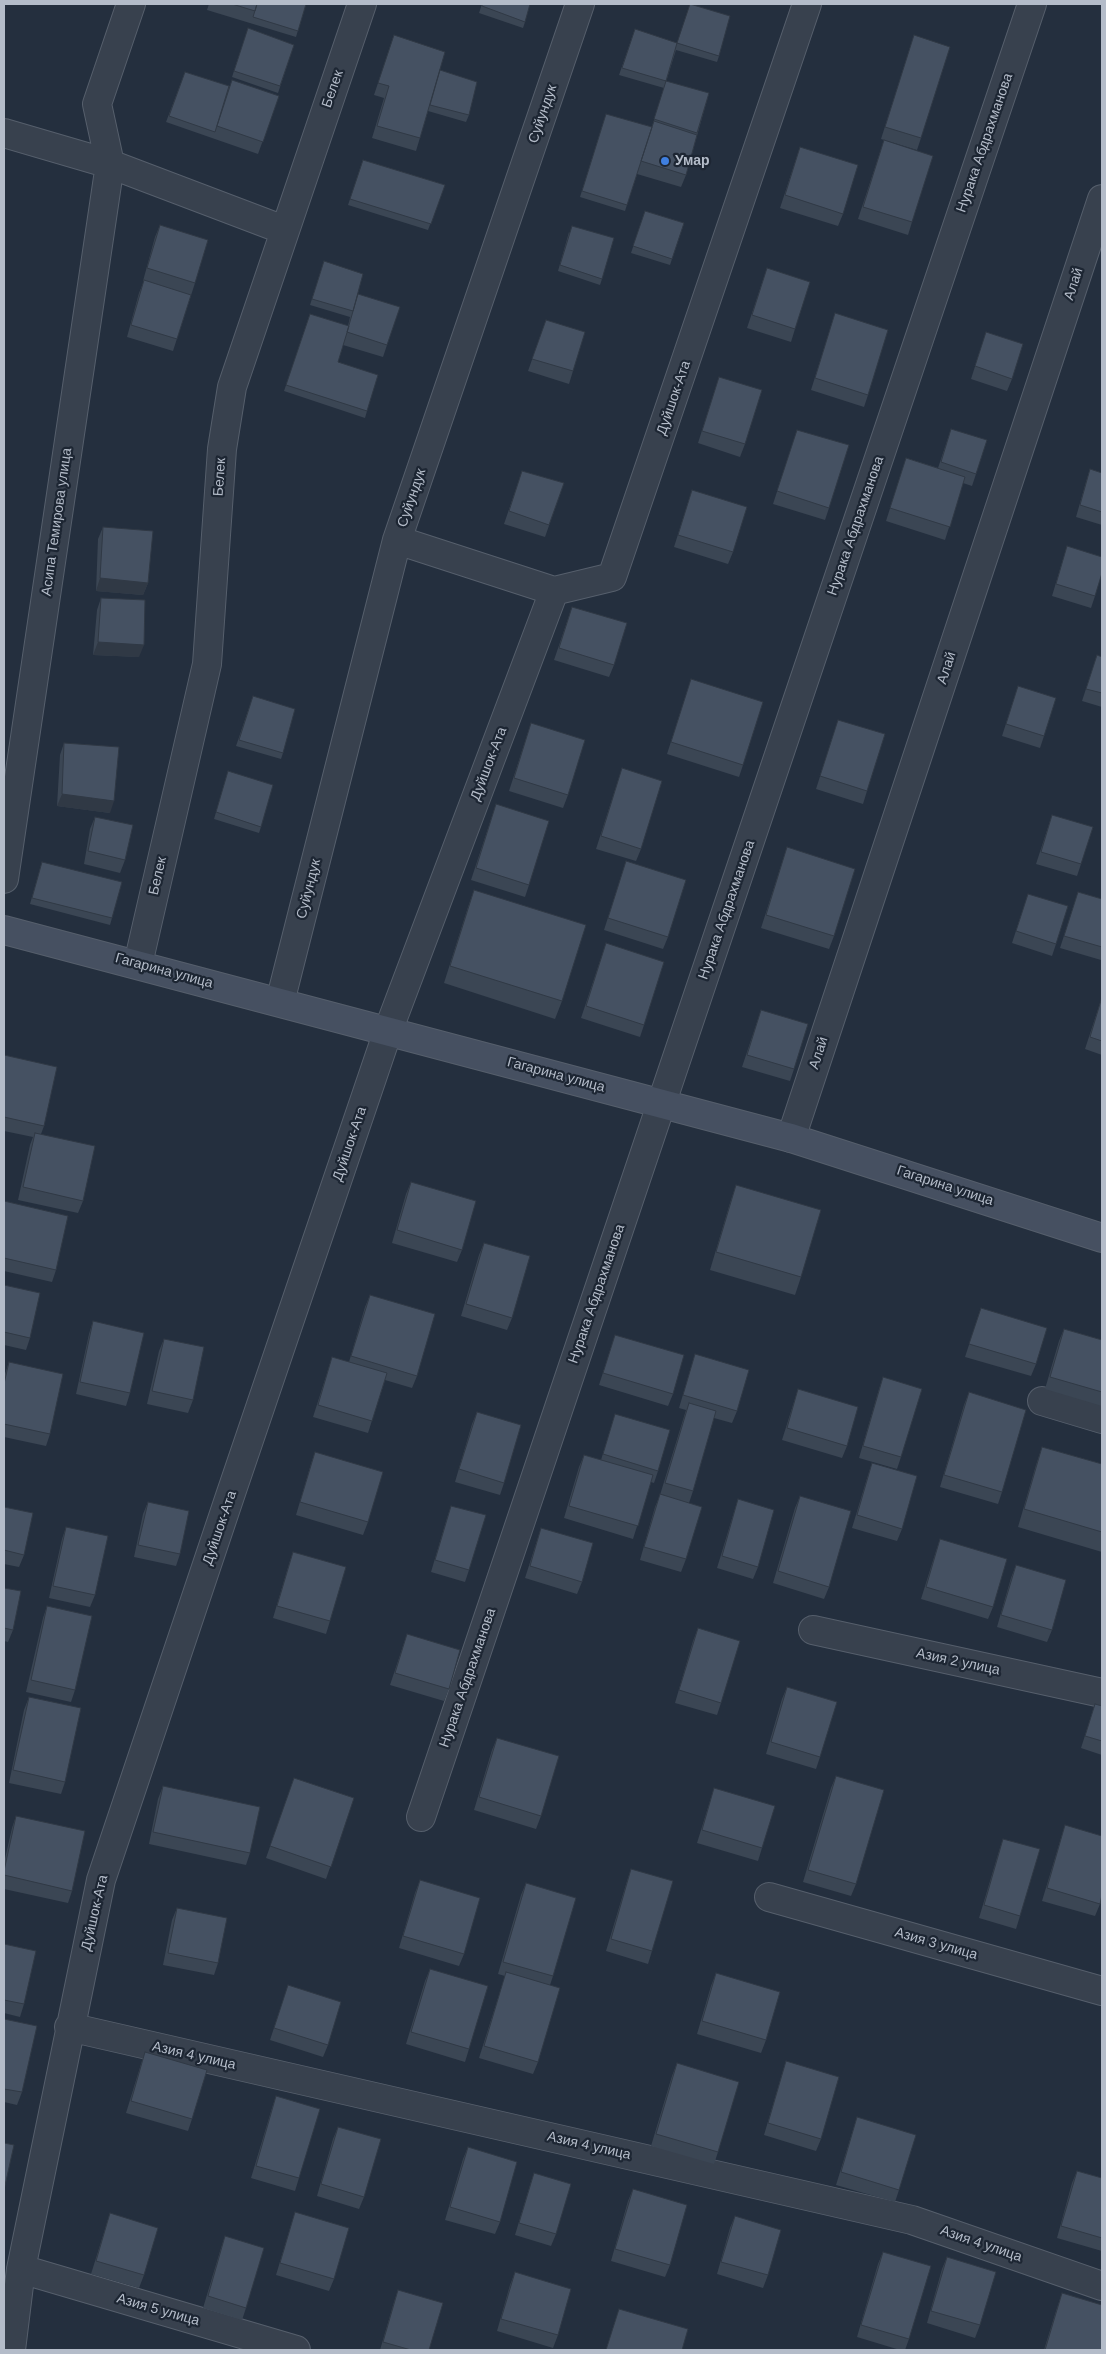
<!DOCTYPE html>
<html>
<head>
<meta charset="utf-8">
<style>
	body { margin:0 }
	#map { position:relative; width:1106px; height:2354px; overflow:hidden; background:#242f3e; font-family:Arial,sans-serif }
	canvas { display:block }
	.frame { position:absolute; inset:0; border:5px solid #b4bcc9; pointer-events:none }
</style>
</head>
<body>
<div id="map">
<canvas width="1106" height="2354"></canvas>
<div class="frame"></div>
</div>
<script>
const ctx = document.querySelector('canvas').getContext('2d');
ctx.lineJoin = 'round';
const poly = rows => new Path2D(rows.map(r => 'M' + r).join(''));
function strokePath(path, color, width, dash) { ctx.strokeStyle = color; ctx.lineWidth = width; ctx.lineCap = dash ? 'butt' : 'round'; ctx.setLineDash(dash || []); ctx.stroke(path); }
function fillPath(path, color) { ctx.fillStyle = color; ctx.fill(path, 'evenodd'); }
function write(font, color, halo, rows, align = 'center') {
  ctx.font = font + ' Arial,sans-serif'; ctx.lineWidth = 4.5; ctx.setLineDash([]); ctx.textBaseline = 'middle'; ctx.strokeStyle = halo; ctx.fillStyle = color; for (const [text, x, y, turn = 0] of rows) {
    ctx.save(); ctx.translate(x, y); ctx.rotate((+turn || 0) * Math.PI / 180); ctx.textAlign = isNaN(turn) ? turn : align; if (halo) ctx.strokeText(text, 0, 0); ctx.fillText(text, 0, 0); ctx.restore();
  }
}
const street = poly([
	[4,133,110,164,284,230],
	[397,540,554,591],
	[4,879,110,164,97,104,131,4],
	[138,964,207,664,222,449,232,387,362,4],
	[280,1002,397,540,580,4],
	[791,1138,1102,199],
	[1042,1401,1102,1419],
	[813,1630,1102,1693],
	[421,1817,1032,4],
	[769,1897,1102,1991],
	[69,2027,912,2220,1102,2286],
	[21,2269,296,2350],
	[11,2350,21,2269,101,1880,230,1496,388,1031,554,591,612,577,807,4]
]);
const secondary = poly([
	[4,930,791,1138,1102,1238]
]);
strokePath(street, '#565f6c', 30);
strokePath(secondary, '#565f6c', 30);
strokePath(street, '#38414e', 28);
strokePath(secondary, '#465061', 28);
fillPath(poly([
	[209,4,306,4,296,37,207,10],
	[482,4,525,22,523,28,479,13],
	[248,28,294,45,278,93,232,77],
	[635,29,677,43,719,56,717,62,676,50,664,88,619,75],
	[394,35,440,70,469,115,466,122,428,111,416,151,372,138,384,98,374,95],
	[914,35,921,138,917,150,881,139],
	[185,72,229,86,279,96,258,154,166,122],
	[664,88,709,93,686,175,681,187,637,174,625,211,580,197,604,120,652,127],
	[884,140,912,222,908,235,858,219],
	[800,147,843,214,838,226,780,208],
	[363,160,445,185,428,230,348,205],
	[645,211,684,223,670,265,631,253],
	[160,225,195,283,173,351,127,337,139,293,144,281,143,281,155,237],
	[569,232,602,279,600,285,558,271],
	[324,261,357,298,387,345,383,357,343,345,338,362,367,411,365,418,284,391,310,314,348,326,350,317,310,305],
	[767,268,795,329,791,342,747,328],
	[835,313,868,395,864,407,811,390],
	[546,320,573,371,569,384,528,371],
	[986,332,1012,379,1007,391,971,379],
	[719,377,745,444,740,457,698,443],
	[951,429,976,474,972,486,963,483,945,540,886,521,906,458,938,468],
	[797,430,829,508,825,520,773,504],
	[1090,469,1102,473,1102,525,1076,517,1086,482],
	[522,471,564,483,545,537,504,524],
	[692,490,733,552,728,564,674,547],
	[103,527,148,583,143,595,96,591,98,539],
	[1067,546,1095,596,1091,608,1052,596],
	[101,598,139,657,93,655,97,610],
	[572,607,614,665,609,677,554,660],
	[1097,655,1102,657,1102,707,1082,701],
	[691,679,743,765,739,777,667,754],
	[1018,686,1044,736,1040,748,1002,736],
	[253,696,283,753,281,759,236,746],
	[838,720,867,791,863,804,816,789],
	[531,723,568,795,563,808,509,791],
	[64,743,110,813,57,806,60,755],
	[622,768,641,849,636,861,596,849],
	[228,771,261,827,259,833,214,819],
	[496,804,529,885,525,897,471,880],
	[1052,815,1081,864,1077,876,1036,864],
	[95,817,125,860,120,873,84,864,90,829],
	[787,847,834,936,829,949,761,928],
	[626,861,668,937,663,949,604,930],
	[42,862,112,918,110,925,30,904],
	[474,890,562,1001,555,1019,444,983,468,907],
	[1078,892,1102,899,1102,958,1101,960,1060,948],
	[1028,894,1056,944,1052,956,1012,943],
	[606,943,644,1025,640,1037,581,1018],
	[1102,997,1102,1055,1085,1049],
	[761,1010,794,1069,790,1081,742,1067],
	[4,1055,44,1126,41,1134,83,1201,78,1213,18,1200,30,1145,33,1137,4,1131],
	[411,1182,462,1250,457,1262,392,1243,406,1194],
	[736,1185,801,1277,795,1295,710,1270,730,1203],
	[4,1201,56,1270,52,1282,4,1271],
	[484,1243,512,1318,507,1330,461,1316,479,1255],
	[4,1285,30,1338,26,1350,4,1345],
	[370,1295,417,1376,412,1388,385,1380,368,1433,313,1417,328,1370,332,1357,349,1362,365,1307],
	[981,1308,1036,1364,1031,1376,965,1357],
	[93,1321,130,1393,126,1406,76,1394,89,1334],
	[1064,1329,1102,1340,1102,1406,1045,1389,1059,1341],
	[615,1335,673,1394,668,1406,599,1385],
	[164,1339,193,1400,188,1413,147,1404,159,1351],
	[695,1354,737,1411,732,1423,714,1418,693,1491,689,1503,686,1559,681,1572,640,1560,655,1507,660,1495,686,1410,679,1408],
	[9,1362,50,1434,46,1446,4,1437,4,1377],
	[883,1377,901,1457,897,1469,859,1458,879,1389],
	[798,1389,847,1446,842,1458,782,1440],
	[969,1392,1002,1492,998,1504,940,1487,964,1405],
	[477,1412,504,1483,500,1495,455,1482,472,1424],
	[615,1414,658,1471,654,1483,651,1482,633,1539,564,1518,579,1467,584,1455,601,1460],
	[1042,1447,1102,1464,1102,1552,1018,1527,1036,1465],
	[315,1452,368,1522,363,1535,296,1515,311,1464],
	[872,1463,902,1529,897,1541,852,1528,868,1475],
	[800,1496,829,1587,824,1599,773,1583,795,1508],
	[738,1499,758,1567,753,1579,717,1568,734,1512],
	[148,1502,180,1554,176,1566,134,1557,143,1514],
	[451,1506,469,1570,465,1582,431,1572,447,1518],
	[4,1507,24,1555,19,1567,4,1564],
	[66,1527,95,1595,90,1607,49,1598,62,1539],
	[541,1528,582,1582,577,1594,525,1578],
	[940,1539,993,1607,988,1619,921,1599,936,1551],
	[293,1552,330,1621,326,1634,273,1618,289,1564],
	[1016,1565,1052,1630,1047,1642,997,1627,1011,1578],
	[4,1588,13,1630,8,1642,4,1641],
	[47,1606,75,1690,71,1702,26,1692,43,1618],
	[698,1628,721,1703,717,1715,675,1703,693,1641],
	[407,1634,449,1689,444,1701,390,1685],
	[787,1687,820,1757,816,1769,766,1754,782,1699],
	[29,1697,65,1782,61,1794,9,1783,24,1710],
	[1095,1704,1102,1706,1102,1755,1081,1748],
	[497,1738,541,1816,536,1829,474,1810,492,1750],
	[836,1776,856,1884,851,1896,803,1882,831,1788],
	[294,1778,354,1798,326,1879,266,1858],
	[163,1786,250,1853,246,1865,149,1844,158,1799],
	[714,1788,762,1848,758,1861,697,1843],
	[16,1816,72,1891,68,1903,4,1889,4,1863,12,1828],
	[1065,1825,1100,1904,1095,1916,1042,1901,1061,1838],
	[1003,1839,1020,1916,1016,1929,979,1918,999,1851],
	[631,1869,652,1951,648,1964,606,1951,627,1881],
	[420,1880,464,1954,459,1966,399,1948,415,1893],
	[526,1883,553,1976,550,1985,538,2062,533,2074,479,2058,505,1976,498,1974,521,1895],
	[177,1908,218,1963,214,1975,163,1965,172,1920],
	[4,1944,24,2004,20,2017,4,2013],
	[430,1969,469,2049,465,2062,406,2044,425,1981],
	[716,1973,766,2040,761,2053,697,2034,711,1986],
	[288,1985,328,2045,323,2057,270,2040],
	[4,2019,22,2092,17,2105,4,2102],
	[145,2052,192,2119,188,2131,126,2113,141,2064],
	[786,2061,821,2139,816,2151,764,2135,782,2074],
	[677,2063,718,2152,714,2164,651,2146,672,2076],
	[276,2096,299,2178,295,2191,251,2178,272,2108],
	[857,2117,899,2190,895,2202,836,2185,853,2130],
	[338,2127,364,2197,359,2209,317,2196,333,2139],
	[468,2147,500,2222,495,2234,445,2220,463,2159],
	[1077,2171,1102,2178,1102,2251,1057,2238,1072,2183],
	[534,2173,556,2234,551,2246,515,2235,530,2185],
	[633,2189,670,2265,665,2277,611,2261,628,2201],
	[295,2212,334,2279,329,2291,276,2275,291,2225],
	[110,2213,144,2275,139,2288,91,2274,106,2226],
	[735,2216,768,2275,763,2288,717,2274,730,2228],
	[225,2236,246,2308,242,2320,203,2308,221,2248],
	[883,2252,909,2339,905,2350,900,2350,857,2337,878,2264],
	[947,2257,980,2325,975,2338,927,2323,942,2269],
	[515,2272,558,2335,553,2348,497,2331,510,2285],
	[398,2290,429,2350,380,2350,394,2302],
	[1062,2293,1102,2350,1044,2350,1056,2311],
	[619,2309,682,2350,606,2350]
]), '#3b4654');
fillPath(poly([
	[100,578,148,583,143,595,96,591],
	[98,642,144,645,139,657,93,655],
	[62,794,114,801,110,813,57,806]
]), '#303945');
const building = poly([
	[232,4,257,4,255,11,232,4],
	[257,4,306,4,298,31,253,17,257,4],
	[482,4,530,4,525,22,482,6,482,4],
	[690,4,730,16,719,56,677,43,690,4],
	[248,28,294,45,280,86,234,71,248,28],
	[635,29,677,43,666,81,622,68,635,29],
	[394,35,445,52,420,138,377,126,389,86,378,83,394,35],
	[914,35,950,47,921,138,885,127,914,35],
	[440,70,477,82,469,115,430,105,440,70],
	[185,72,229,86,215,132,169,116,185,72],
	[232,80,279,96,263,142,217,126,232,80],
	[666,81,709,93,697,133,654,119,666,81],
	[606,114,652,127,627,205,582,191,606,114],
	[654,121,697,135,686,175,641,161,654,121],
	[884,140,933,156,912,222,863,207,884,140],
	[800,147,858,165,843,214,785,195,800,147],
	[363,160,445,185,431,224,350,199,363,160],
	[645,211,684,223,672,259,633,246,645,211],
	[160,225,208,240,195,283,147,268,160,225],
	[572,226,614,238,602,279,560,265,572,226],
	[324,261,363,274,353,311,312,299,324,261],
	[767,268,810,282,795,329,752,315,767,268],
	[144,280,191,295,177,339,131,325,144,280],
	[358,294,400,307,387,345,347,332,358,294],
	[835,313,888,330,868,395,815,378,835,313],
	[310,314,349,326,338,362,378,375,367,411,286,385,310,314],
	[546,320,585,332,573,371,532,359,546,320],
	[986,332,1023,344,1012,379,975,366,986,332],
	[719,377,762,390,745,444,702,431,719,377],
	[951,429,987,440,976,474,941,462,951,429],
	[797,430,849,445,829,508,777,491,797,430],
	[906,458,965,477,950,527,890,508,906,458],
	[1090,469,1102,473,1102,512,1080,505,1090,469],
	[522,471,564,483,549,525,509,511,522,471],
	[692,490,747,507,733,552,678,535,692,490],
	[103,527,153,531,148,583,100,578,103,527],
	[1067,546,1102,557,1102,573,1095,596,1056,584,1067,546],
	[101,598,145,600,144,645,98,642,101,598],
	[572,607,627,623,614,665,559,648,572,607],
	[1097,655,1102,657,1102,693,1086,689,1097,655],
	[691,679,763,702,743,765,671,742,691,679],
	[1018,686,1056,698,1044,736,1006,724,1018,686],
	[253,696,295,709,283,753,239,740,253,696],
	[838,720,885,734,867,791,820,776,838,720],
	[531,723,585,740,568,795,514,778,531,723],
	[64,743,119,747,114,801,62,794,64,743],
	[622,768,662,781,641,849,601,836,622,768],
	[228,771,273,785,261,827,216,812,228,771],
	[496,804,549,821,529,885,476,868,496,804],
	[1052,815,1093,827,1081,864,1041,852,1052,815],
	[95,817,133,825,125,860,88,851,95,817],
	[787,847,855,869,834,936,766,915,787,847],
	[626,861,686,880,668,937,608,918,626,861],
	[42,862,122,882,112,918,32,898,42,862],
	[474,890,586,925,562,1001,450,966,474,890],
	[1078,892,1102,899,1102,947,1064,936,1078,892],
	[1028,894,1068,906,1056,944,1016,931,1028,894],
	[606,943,664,962,644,1025,586,1006,606,943],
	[1102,997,1102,1041,1090,1037,1102,997],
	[761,1010,808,1024,794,1069,747,1055,761,1010],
	[4,1055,57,1067,44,1126,4,1117,4,1055],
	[35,1133,95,1146,83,1201,23,1187,35,1133],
	[411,1182,476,1201,462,1250,397,1230,411,1182],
	[736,1185,821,1210,801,1277,716,1252,736,1185],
	[4,1201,68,1216,56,1270,4,1258,4,1201],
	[484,1243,530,1256,512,1318,466,1304,484,1243],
	[4,1285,40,1293,30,1338,4,1332,4,1285],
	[370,1295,435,1314,417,1376,351,1356,370,1295],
	[981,1308,1047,1328,1036,1364,969,1344,981,1308],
	[93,1321,144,1333,130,1393,80,1382,93,1321],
	[1064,1329,1102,1340,1102,1392,1050,1377,1064,1329],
	[615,1335,684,1355,673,1394,603,1373,615,1335],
	[164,1339,204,1347,193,1400,152,1391,164,1339],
	[695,1354,749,1370,737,1411,683,1395,695,1354],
	[332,1357,387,1373,372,1421,318,1405,332,1357],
	[9,1362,63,1374,50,1434,4,1424,4,1384,9,1362],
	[883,1377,922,1389,901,1457,863,1446,883,1377],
	[798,1389,858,1407,847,1446,787,1428,798,1389],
	[969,1392,1026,1410,1002,1492,944,1475,969,1392],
	[689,1403,716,1411,693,1491,665,1483,689,1403],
	[477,1412,521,1425,504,1483,459,1469,477,1412],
	[615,1414,670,1430,658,1471,603,1454,615,1414],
	[1042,1447,1102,1464,1102,1532,1024,1509,1042,1447],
	[315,1452,383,1472,368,1522,300,1502,315,1452],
	[584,1455,653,1475,638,1526,569,1506,584,1455],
	[872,1463,917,1476,902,1529,857,1515,872,1463],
	[660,1494,702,1507,686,1559,644,1547,660,1494],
	[800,1496,851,1511,829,1587,778,1571,800,1496],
	[738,1499,774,1510,758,1567,722,1556,738,1499],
	[148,1502,189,1511,180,1554,138,1545,148,1502],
	[451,1506,486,1515,469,1570,435,1560,451,1506],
	[4,1507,33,1513,24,1555,4,1550,4,1507],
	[66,1527,108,1536,95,1595,53,1586,66,1527],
	[541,1528,593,1543,582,1582,530,1566,541,1528],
	[940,1539,1007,1559,993,1607,926,1587,940,1539],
	[293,1552,346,1567,330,1621,277,1606,293,1552],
	[1016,1565,1066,1580,1052,1630,1001,1615,1016,1565],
	[4,1588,21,1591,13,1630,4,1628,4,1588],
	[47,1606,92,1616,75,1690,31,1680,47,1606],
	[698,1628,740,1641,721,1703,679,1690,698,1628],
	[407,1634,460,1650,449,1689,395,1673,407,1634],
	[787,1687,837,1702,820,1757,771,1742,787,1687],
	[29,1697,81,1708,65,1782,13,1770,29,1697],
	[1095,1704,1102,1706,1102,1741,1085,1736,1095,1704],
	[497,1738,559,1756,541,1816,479,1797,497,1738],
	[836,1776,884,1790,856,1884,808,1870,836,1776],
	[294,1778,354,1798,331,1867,270,1846,294,1778],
	[163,1786,260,1807,250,1853,153,1832,163,1786],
	[714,1788,775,1806,762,1848,702,1830,714,1788],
	[16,1816,85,1831,72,1891,4,1875,4,1871,16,1816],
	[1065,1825,1102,1836,1102,1895,1100,1904,1047,1888,1065,1825],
	[1003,1839,1040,1849,1020,1916,984,1905,1003,1839],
	[631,1869,673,1881,652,1951,611,1939,631,1869],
	[420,1880,480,1898,464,1954,403,1936,420,1880],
	[526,1883,576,1898,553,1976,503,1962,526,1883],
	[177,1908,227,1918,218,1963,168,1953,177,1908],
	[4,1944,36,1951,24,2004,4,2000,4,1944],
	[430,1969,488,1986,469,2049,411,2032,430,1969],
	[506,1972,560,1988,538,2062,484,2046,506,1972],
	[716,1973,780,1992,766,2040,702,2021,716,1973],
	[288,1985,341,2002,328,2045,274,2028,288,1985],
	[4,2019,37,2026,22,2092,4,2089,4,2019],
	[145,2052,207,2070,192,2119,131,2101,145,2052],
	[786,2061,839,2077,821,2139,768,2123,786,2061],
	[677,2063,739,2082,718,2152,656,2134,677,2063],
	[276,2096,320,2109,299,2178,256,2166,276,2096],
	[857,2117,916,2135,899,2190,841,2172,857,2117],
	[338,2127,381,2139,364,2197,321,2184,338,2127],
	[4,2143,14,2145,4,2190,4,2143],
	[468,2147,517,2162,500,2222,450,2207,468,2147],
	[1077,2171,1102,2178,1102,2238,1061,2226,1077,2171],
	[534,2173,571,2184,556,2234,519,2223,534,2173],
	[633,2189,687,2205,670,2265,615,2249,633,2189],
	[295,2212,349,2228,334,2279,280,2263,295,2212],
	[110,2213,158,2228,144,2275,96,2261,110,2213],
	[735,2216,781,2230,768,2275,721,2262,735,2216],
	[225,2236,264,2248,246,2308,208,2296,225,2236],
	[883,2252,931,2266,909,2339,861,2325,883,2252],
	[947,2257,996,2272,980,2325,931,2311,947,2257],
	[515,2272,571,2289,558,2335,501,2319,515,2272],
	[398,2290,443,2303,429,2350,411,2350,383,2342,398,2290],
	[1062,2293,1102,2305,1102,2350,1045,2350,1062,2293],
	[619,2309,688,2329,682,2350,606,2350,619,2309]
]);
fillPath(building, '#455162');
strokePath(building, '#303945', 1);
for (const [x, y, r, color] of [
	[665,161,5,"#3f7fe0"]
]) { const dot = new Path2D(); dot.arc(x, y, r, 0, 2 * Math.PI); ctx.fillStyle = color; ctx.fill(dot); strokePath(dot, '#1d2633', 2); }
write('14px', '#b4bcc9', '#1d2633', [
	["Белек",333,89,-71],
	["Суйундук",543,114,-71],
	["Нурака Абдрахманова",985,143,-71],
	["Алай",1074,284,-72],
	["Дуйшок-Ата",674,398,-71],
	["Белек",220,477,-86],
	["Суйундук",412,498,-71],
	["Асипа Темирова улица",57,522,-82],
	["Нурака Абдрахманова",856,526,-71],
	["Алай",947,668,-72],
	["Дуйшок-Ата",489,764,-69],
	["Белек",158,876,-77],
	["Суйундук",309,889,-76],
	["Нурака Абдрахманова",727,910,-71],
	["Гагарина улица",164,971,15],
	["Алай",819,1053,-72],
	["Гагарина улица",556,1075,15],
	["Дуйшок-Ата",350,1144,-71],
	["Гагарина улица",945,1186,18],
	["Нурака Абдрахманова",597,1294,-71],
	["Дуйшок-Ата",220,1528,-71],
	["Азия 2 улица",958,1662,12],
	["Нурака Абдрахманова",468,1678,-71],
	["Дуйшок-Ата",95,1913,-77],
	["Азия 3 улица",936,1944,16],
	["Азия 4 улица",194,2056,13],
	["Азия 4 улица",589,2146,13],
	["Азия 4 улица",981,2244,19],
	["Азия 5 улица",158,2310,16]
]);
write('bold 14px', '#b4bcc9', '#1d2633', [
	["Умар",675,161]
], 'left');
</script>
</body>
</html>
